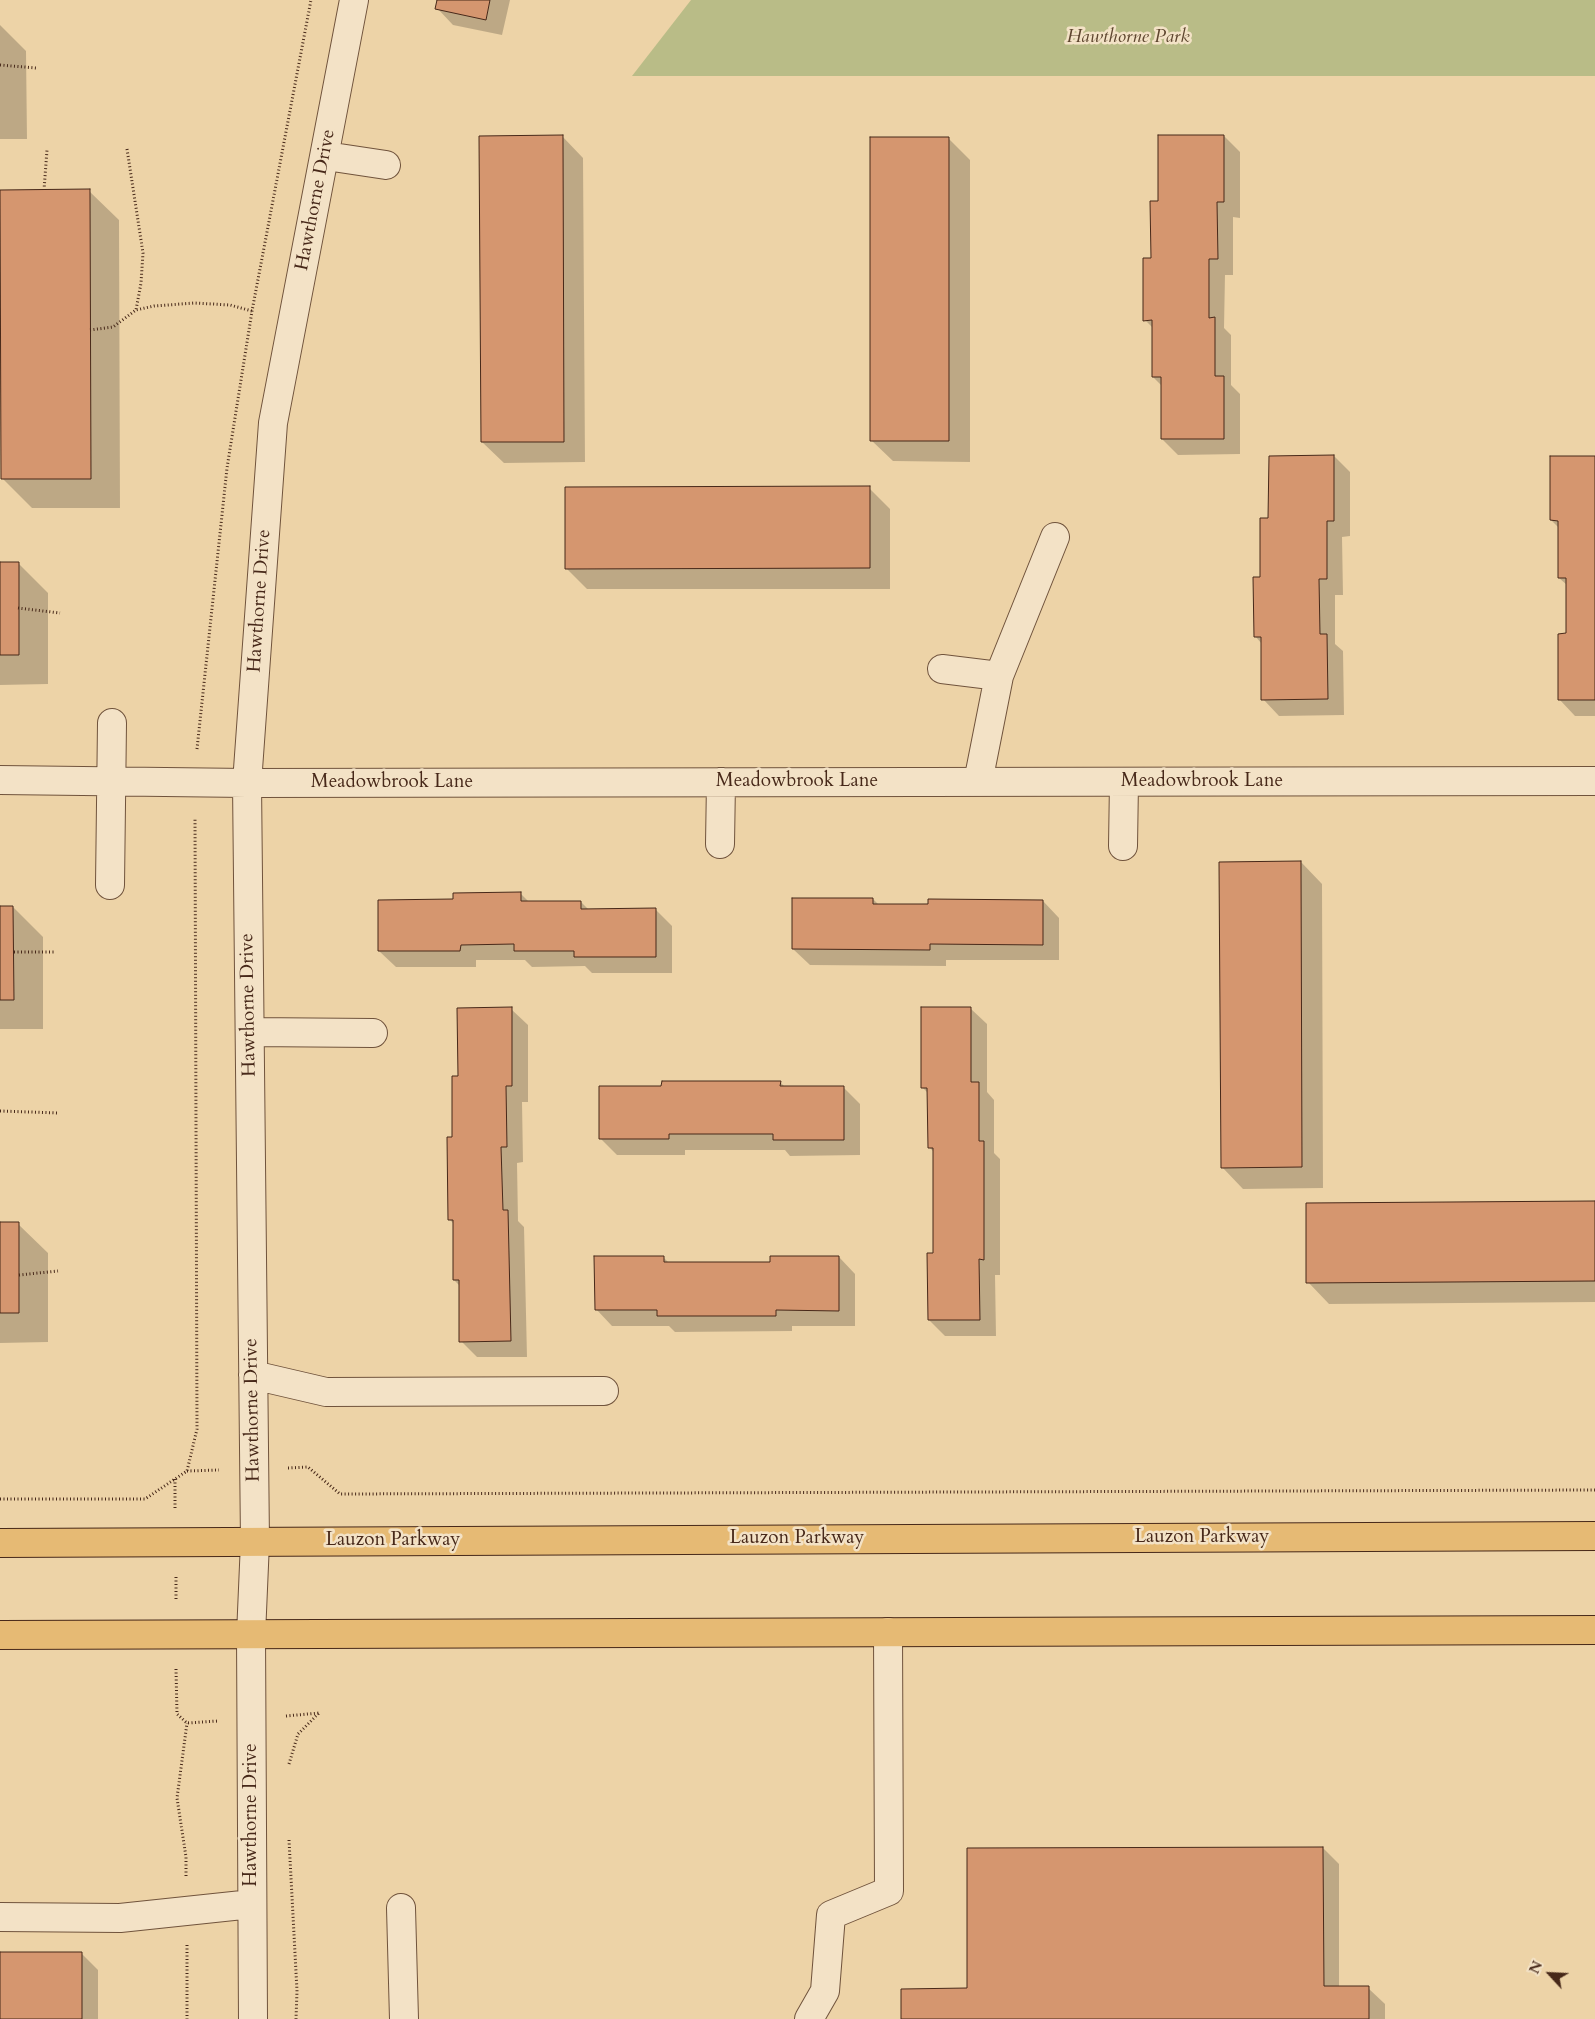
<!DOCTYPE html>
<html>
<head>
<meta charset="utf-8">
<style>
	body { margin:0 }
	#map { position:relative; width:1595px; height:2019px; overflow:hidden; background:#edd3a7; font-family:Cardo,serif }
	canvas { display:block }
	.north { position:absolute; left:1525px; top:1949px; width:50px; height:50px; -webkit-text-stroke:4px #f3e2c6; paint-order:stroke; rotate:295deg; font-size:14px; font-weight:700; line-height:20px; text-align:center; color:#472819 }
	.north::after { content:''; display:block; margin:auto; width:18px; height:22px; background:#472819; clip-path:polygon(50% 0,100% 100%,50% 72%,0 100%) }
</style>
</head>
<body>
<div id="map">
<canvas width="1595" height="2019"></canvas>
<div class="north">N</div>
</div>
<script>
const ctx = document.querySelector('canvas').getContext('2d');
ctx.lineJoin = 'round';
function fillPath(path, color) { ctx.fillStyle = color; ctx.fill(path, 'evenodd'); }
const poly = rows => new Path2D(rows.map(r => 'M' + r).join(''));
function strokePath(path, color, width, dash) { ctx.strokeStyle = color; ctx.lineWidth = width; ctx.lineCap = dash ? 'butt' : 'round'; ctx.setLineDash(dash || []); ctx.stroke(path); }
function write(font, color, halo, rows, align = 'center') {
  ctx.font = font + ' Cardo,serif'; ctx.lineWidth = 5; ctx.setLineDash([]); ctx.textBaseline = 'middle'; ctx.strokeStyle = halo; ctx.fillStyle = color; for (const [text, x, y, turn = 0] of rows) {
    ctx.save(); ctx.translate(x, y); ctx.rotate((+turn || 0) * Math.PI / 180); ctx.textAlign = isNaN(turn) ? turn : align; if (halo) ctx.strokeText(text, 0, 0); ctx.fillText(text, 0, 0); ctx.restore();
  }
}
fillPath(poly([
	[691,0,1595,0,1595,76,632,76]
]), '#b9bc87');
fillPath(poly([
	[438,0,510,0,502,35,453,25,437,8],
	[0,25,26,51,27,139,0,139],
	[562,136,583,158,585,462,504,463,482,442],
	[1224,136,1240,152,1240,218,1233,217,1233,275,1225,275,1224,328,1231,335,1231,385,1240,394,1240,454,1178,455,1162,439,1162,386,1153,377,1153,328,1145,320,1159,202],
	[948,138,970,160,970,462,893,461,871,440],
	[89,191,119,220,120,508,32,508,2,478],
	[1334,456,1350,472,1350,536,1342,537,1343,595,1335,595,1335,644,1343,651,1344,715,1279,716,1263,699,1262,644,1255,636,1270,519],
	[1595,457,1595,716,1575,716,1559,699,1567,635,1567,585,1559,578,1559,528,1551,520],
	[869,488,890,509,890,589,587,589,566,568],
	[0,563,18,563,48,593,48,684,0,685],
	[1301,862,1322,884,1323,1188,1243,1189,1222,1167],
	[521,894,529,902,581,902,589,910,656,910,672,926,672,973,592,973,585,966,532,967,525,960,476,960,476,967,396,967,379,951,455,900],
	[873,899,879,905,1043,901,1059,918,1059,960,946,960,946,966,810,965,793,949],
	[0,907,13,907,43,937,43,1029,0,1029],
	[970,1008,987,1024,987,1092,994,1100,994,1153,1000,1159,1000,1275,995,1275,996,1336,945,1336,929,1320,934,1254,934,1152,929,1147,929,1094,922,1087],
	[511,1009,528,1025,528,1102,522,1102,523,1162,517,1163,518,1221,524,1227,527,1357,477,1357,461,1341,460,1286,454,1280,454,1224,449,1219,459,1077],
	[780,1082,785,1087,844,1088,860,1104,860,1155,790,1156,785,1150,685,1150,685,1155,617,1155,601,1139],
	[1595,1202,1595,1302,1329,1304,1308,1282],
	[0,1224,18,1224,48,1253,48,1342,0,1343],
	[839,1257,855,1274,855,1326,792,1326,792,1331,675,1332,669,1326,612,1326,596,1309,664,1258,670,1264,771,1264],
	[1323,1848,1339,1864,1339,1988,1368,1988,1385,2004,1385,2019,902,2019,969,1990],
	[0,1954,82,1954,98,1970,98,2019,0,2019]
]), '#0003');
const building = poly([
	[437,0,490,0,486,20,435,9,437,0],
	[563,135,564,442,481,442,479,136,563,135],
	[1158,135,1224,135,1224,202,1217,202,1218,259,1209,259,1209,318,1215,317,1215,376,1224,376,1224,439,1161,439,1161,377,1152,377,1152,320,1143,321,1143,258,1151,258,1150,201,1158,201,1158,135],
	[870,137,949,137,949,441,870,441,870,137],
	[90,189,91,479,1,479,0,190,90,189],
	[1334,455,1334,521,1327,521,1327,579,1319,579,1320,634,1327,634,1328,699,1261,700,1261,637,1254,637,1253,577,1260,577,1260,518,1268,518,1269,456,1334,455],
	[1550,456,1595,456,1595,700,1558,700,1558,634,1566,633,1566,578,1558,578,1558,521,1550,520,1550,456],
	[870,486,870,568,565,569,565,487,870,486],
	[0,562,19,562,19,655,0,655,0,562],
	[1301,861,1302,1167,1221,1168,1219,862,1301,861],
	[521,892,521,901,581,901,581,909,656,908,656,957,574,957,574,951,514,951,514,944,461,945,460,951,378,951,378,900,453,899,453,893,521,892],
	[792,898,873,898,873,904,928,904,928,899,1043,900,1043,945,930,944,930,950,792,949,792,898],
	[0,906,13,906,14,1000,0,1000,0,906],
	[512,1007,512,1086,506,1086,507,1147,501,1147,503,1210,508,1210,511,1341,459,1342,459,1280,453,1280,453,1220,448,1220,447,1137,452,1137,452,1076,458,1076,457,1008,512,1007],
	[921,1007,971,1007,971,1082,979,1082,979,1141,984,1141,984,1260,979,1259,980,1320,928,1320,927,1253,933,1253,933,1148,928,1148,927,1088,921,1088,921,1007],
	[662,1081,781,1081,780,1086,844,1086,844,1140,773,1140,773,1134,669,1134,669,1139,599,1139,599,1086,661,1086,662,1081],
	[1595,1201,1595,1281,1306,1283,1306,1203,1595,1201],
	[0,1222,19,1222,19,1313,0,1313,0,1222],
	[594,1256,664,1256,664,1262,770,1262,770,1256,839,1256,839,1311,776,1310,776,1316,657,1316,657,1310,595,1310,594,1256],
	[1323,1847,1324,1986,1369,1986,1369,2019,901,2019,901,1989,967,1988,967,1848,1323,1847],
	[0,1952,82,1952,82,2019,0,2019,0,1952]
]);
fillPath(building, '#d5966f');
strokePath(building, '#472819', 1);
const minor = poly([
	[326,156,386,165],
	[942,669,999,676],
	[0,780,247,783,1595,781],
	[978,782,999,676,1055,537],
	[720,844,721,782],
	[1123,846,1124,782],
	[110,885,112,723],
	[250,1032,373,1033],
	[253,1375,326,1392,604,1391],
	[401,1908,404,2019],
	[0,1917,120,1918,252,1904],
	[253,2019,251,1635,255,1542,247,783,273,423,354,0],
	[809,2019,825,1991,831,1915,889,1891,888,1632]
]);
const major = poly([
	[0,1543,1595,1536],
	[0,1635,1595,1630]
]);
strokePath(minor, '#70533c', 30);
strokePath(major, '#472819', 30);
strokePath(poly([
	[0,65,36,68],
	[127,149,143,253,141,283,136,310],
	[44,190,47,150],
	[90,330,113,327,136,310,154,306,194,303,230,305,252,311],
	[18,608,60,613],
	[197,749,227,468,252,311,311,0],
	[14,952,55,952],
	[0,1111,58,1113],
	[19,1275,58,1271],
	[288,1468,308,1467,340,1494,1595,1490],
	[187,1471,219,1470],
	[175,1479,175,1508],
	[0,1499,145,1499,187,1471,197,1429,195,818],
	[176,1577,176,1601],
	[176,1669,177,1714,187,1723,218,1721],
	[286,1716,319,1713],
	[289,1764,298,1734,319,1713],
	[289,1840,297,1991,296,2019],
	[186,1876,186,1857,177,1798,187,1723],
	[187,1945,187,2019]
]), '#472819', 3, [1, 2.5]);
strokePath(minor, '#f3e2c6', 28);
strokePath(major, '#e6ba74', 28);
write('italic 19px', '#5e462f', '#f3e2c6', [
	["Hawthorne Park",1128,38]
]);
write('19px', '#472819', '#f3e2c6', [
	["Hawthorne Drive",316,200,-79],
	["Hawthorne Drive",260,601,-86],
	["Meadowbrook Lane",797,782],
	["Meadowbrook Lane",1202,782],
	["Meadowbrook Lane",392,783],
	["Hawthorne Drive",249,1005,-91],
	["Hawthorne Drive",253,1410,-91],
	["Lauzon Parkway",1202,1538],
	["Lauzon Parkway",797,1539],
	["Lauzon Parkway",393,1541],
	["Hawthorne Drive",252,1815,-90]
]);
</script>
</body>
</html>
